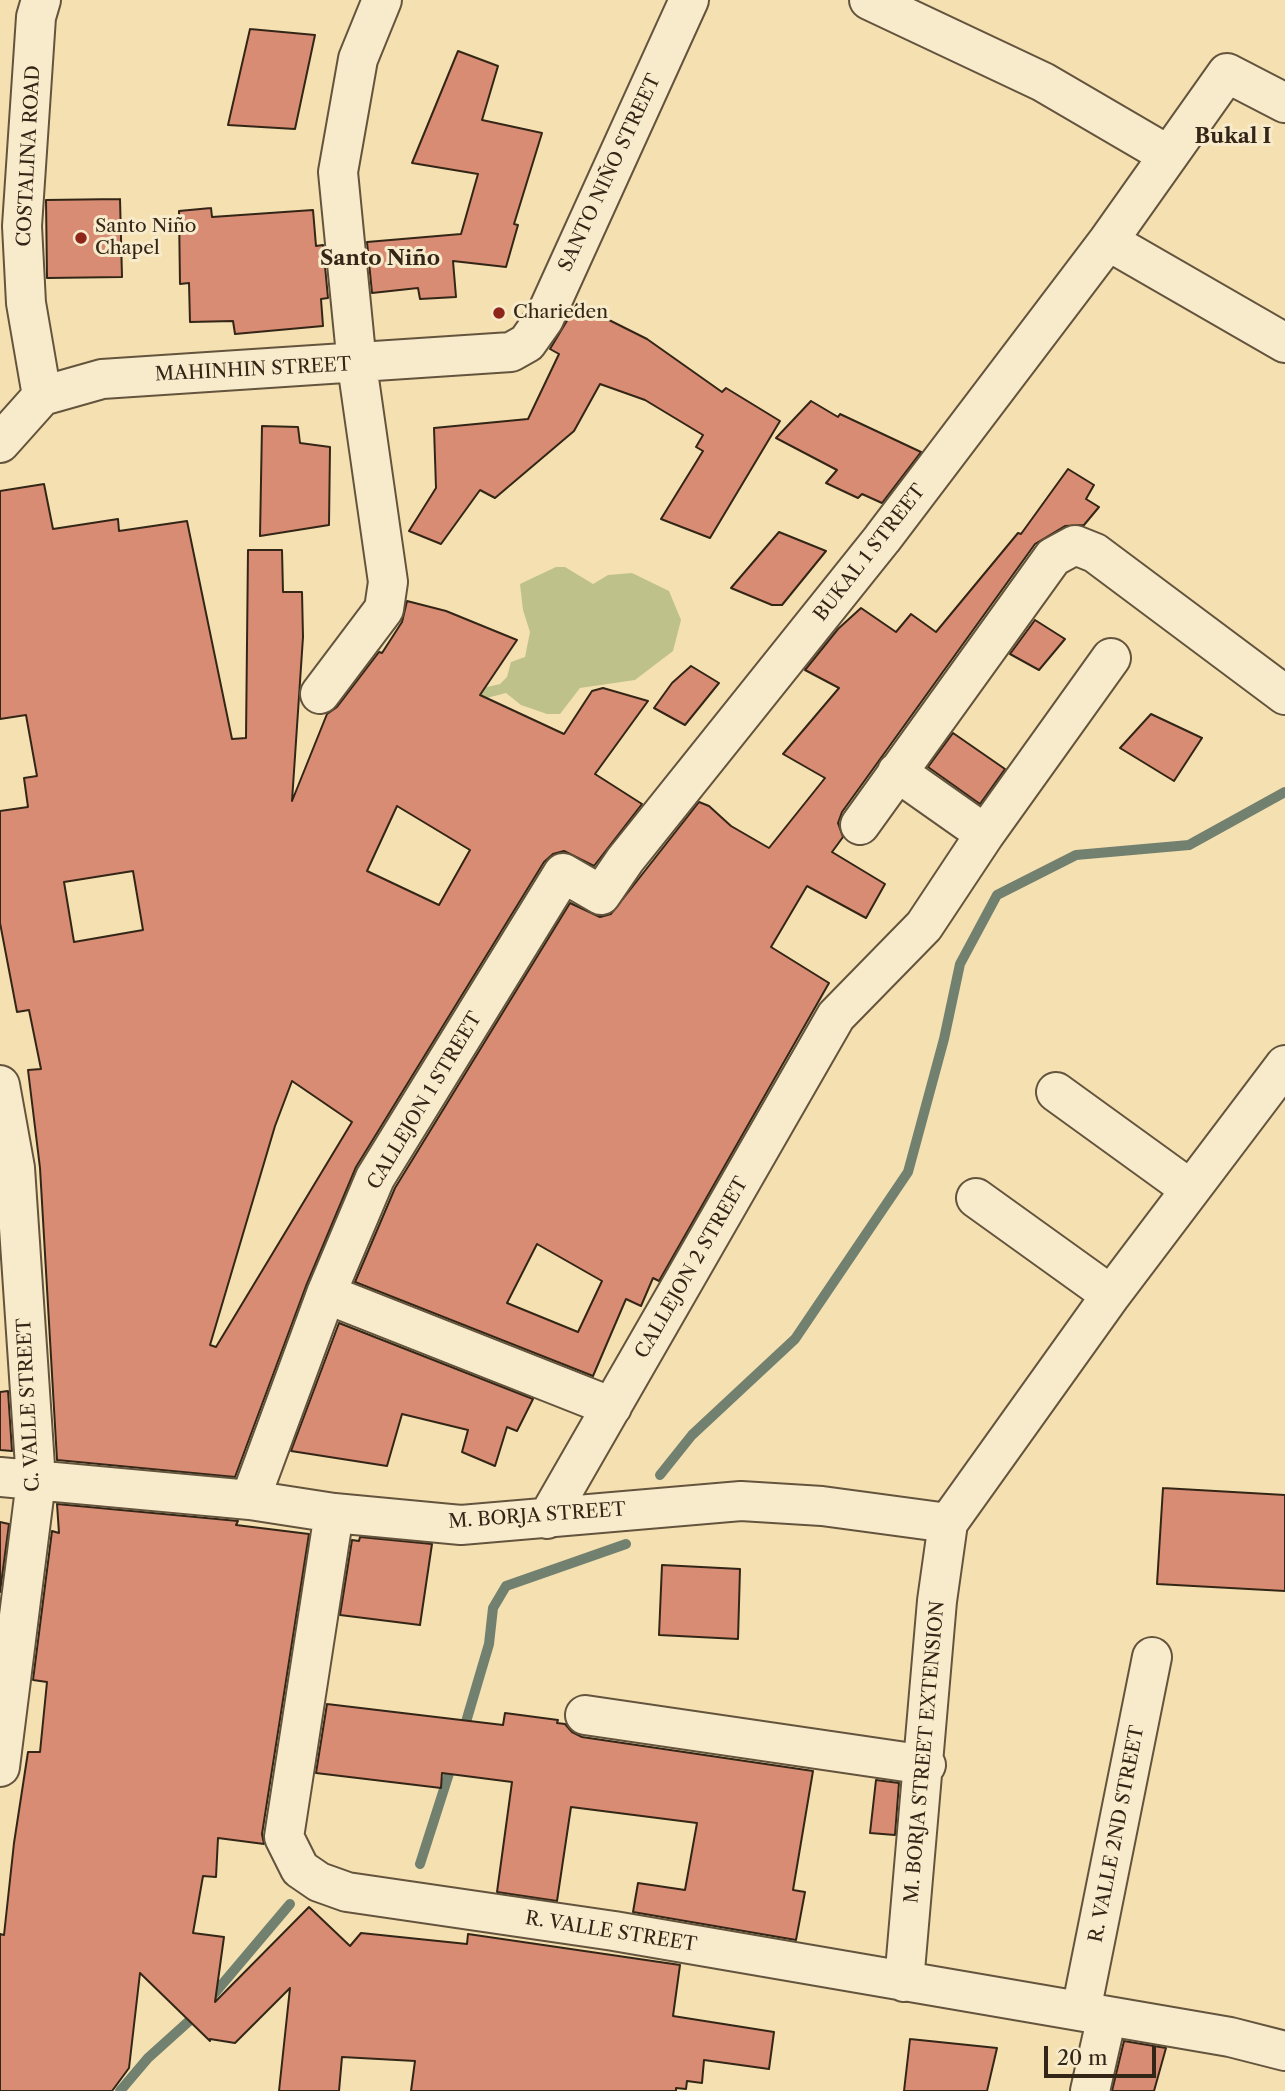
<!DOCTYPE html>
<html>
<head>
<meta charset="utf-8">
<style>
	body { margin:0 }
	#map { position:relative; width:1285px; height:2091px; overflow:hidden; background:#f5e0b1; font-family:"Libre Caslon Text",serif }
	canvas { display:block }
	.scale { position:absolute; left:1044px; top:2046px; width:112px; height:32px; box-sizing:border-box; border:4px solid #332616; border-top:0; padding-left:9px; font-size:21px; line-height:24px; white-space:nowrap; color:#332616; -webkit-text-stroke:5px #f8ebcc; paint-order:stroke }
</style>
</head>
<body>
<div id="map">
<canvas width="1285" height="2091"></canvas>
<div class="scale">20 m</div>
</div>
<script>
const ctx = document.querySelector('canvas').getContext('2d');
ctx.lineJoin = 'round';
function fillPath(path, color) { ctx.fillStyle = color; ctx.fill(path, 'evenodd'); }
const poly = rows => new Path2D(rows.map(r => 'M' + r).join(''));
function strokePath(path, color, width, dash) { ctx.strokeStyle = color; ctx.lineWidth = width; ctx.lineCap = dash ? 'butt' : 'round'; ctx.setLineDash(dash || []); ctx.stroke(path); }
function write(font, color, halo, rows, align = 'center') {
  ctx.font = font + ' "Libre Caslon Text",serif'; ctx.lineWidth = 6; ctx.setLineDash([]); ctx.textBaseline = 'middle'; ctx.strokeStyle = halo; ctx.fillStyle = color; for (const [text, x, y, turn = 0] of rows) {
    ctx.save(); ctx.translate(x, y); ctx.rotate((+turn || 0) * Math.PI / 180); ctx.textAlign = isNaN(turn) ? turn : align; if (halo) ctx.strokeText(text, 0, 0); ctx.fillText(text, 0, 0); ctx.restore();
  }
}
fillPath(poly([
	[556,567,565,567,593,584,608,575,632,573,669,591,681,620,673,651,635,680,580,688,560,714,547,714,521,705,506,693,483,699,463,684,483,688,500,684,507,677,511,662,525,657,530,632,523,610,520,584]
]), '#bec28a');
strokePath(poly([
	[660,1475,692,1435,795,1339,908,1172,944,1039,960,964,997,895,1076,855,1189,845,1285,792],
	[463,1732,489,1644,493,1608,506,1586,626,1544],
	[420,1864,453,1761],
	[208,2001,290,1904],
	[120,2091,148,2058,198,2013]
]), '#72816f', 10);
const building = poly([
	[250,29,315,35,295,129,228,125,250,29],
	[458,51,498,66,482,120,542,133,514,224,518,225,506,267,453,261,456,297,420,299,418,288,372,293,367,242,461,234,478,174,412,163,458,51],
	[120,199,122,277,47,278,46,200,120,199],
	[211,208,212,217,313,210,316,246,323,245,328,298,321,299,323,326,235,334,233,321,190,322,189,283,180,284,179,211,211,208],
	[577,304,647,339,722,392,726,388,780,421,710,538,661,519,703,451,696,447,703,435,645,400,600,384,574,431,495,498,480,490,441,544,409,531,436,488,434,428,528,419,559,354,550,349,577,304],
	[811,401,838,417,840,414,921,452,882,503,862,494,858,498,826,483,837,470,776,438,811,401],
	[262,426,298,427,300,443,330,447,329,525,260,536,262,426],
	[1068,469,1094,485,1086,499,1099,507,1084,525,1065,526,1035,544,842,812,838,823,843,837,832,852,885,884,866,918,807,886,771,947,829,983,659,1281,653,1278,641,1306,626,1299,593,1376,355,1282,395,1188,570,903,600,917,611,914,699,802,709,806,731,826,769,848,825,778,783,754,839,688,805,670,838,629,861,608,896,632,911,614,936,632,1018,533,1021,534,1068,469],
	[537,1244,602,1281,578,1332,507,1303,537,1244],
	[44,484,53,529,118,519,119,531,187,521,232,739,246,738,248,550,282,550,283,592,302,592,303,637,292,801,327,714,337,707,379,652,382,653,402,622,407,601,446,611,517,640,480,695,564,734,592,691,603,688,648,701,595,774,642,804,594,866,564,851,553,854,544,862,356,1167,306,1286,235,1477,57,1460,40,1168,28,1070,41,1069,29,1010,17,1012,0,923,0,811,28,807,24,778,37,776,26,715,0,719,0,491,44,484],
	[397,806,470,850,439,905,367,871,397,806],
	[133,871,143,930,74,942,64,882,133,871],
	[292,1081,352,1122,216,1347,210,1345,275,1126,292,1081],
	[779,532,826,551,782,605,772,605,731,588,779,532],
	[1035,620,1065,639,1039,670,1010,654,1035,620],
	[691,666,719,683,685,725,654,708,672,683,691,666],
	[1151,714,1202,738,1174,781,1120,748,1151,714],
	[953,733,1005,769,980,804,928,767,953,733],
	[339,1323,533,1399,517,1431,507,1427,495,1466,462,1452,468,1430,402,1414,387,1466,291,1451,339,1323],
	[8,1391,12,1451,0,1450,0,1392,8,1391],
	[1163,1488,1285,1495,1285,1591,1157,1584,1163,1488],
	[57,1504,238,1521,236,1525,309,1534,262,1834,264,1844,218,1838,216,1877,203,1876,193,1933,224,1937,215,2002,309,1907,350,1946,361,1933,467,1944,468,1934,680,1965,673,2016,774,2032,769,2069,704,2060,702,2083,687,2081,686,2089,676,2088,676,2091,411,2091,415,2061,342,2057,339,2091,279,2091,290,1988,235,2043,210,2039,210,2041,140,1973,129,2068,112,2091,0,2091,0,1934,4,1935,14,1843,28,1752,40,1752,47,1682,33,1680,52,1531,59,1533,57,1504],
	[0,1522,9,1524,0,1592,0,1522],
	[360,1537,432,1544,420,1625,340,1615,352,1540,359,1541,360,1537],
	[662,1565,740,1569,738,1639,659,1635,662,1565],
	[327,1704,503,1725,505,1713,558,1720,557,1723,565,1724,572,1732,582,1737,813,1771,793,1890,805,1892,796,1940,633,1912,638,1883,685,1890,697,1823,571,1807,557,1901,497,1892,512,1782,442,1773,441,1788,316,1773,327,1704],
	[876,1780,899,1783,895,1835,870,1833,876,1780],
	[910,2039,997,2048,987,2091,904,2091,910,2039],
	[1124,2041,1166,2048,1154,2091,1112,2091,1124,2041]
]);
fillPath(building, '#d88c74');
strokePath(building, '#332616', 2);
const minor = poly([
	[41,0,36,17,22,226,26,303,42,396],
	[869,0,1043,82,1168,155],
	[1108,241,1285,343],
	[0,443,42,396,102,379,511,352,527,343,544,319,689,0],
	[320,694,384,609,388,582,357,365,338,172,358,59,382,0],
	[897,772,985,834],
	[860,825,1053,557,1075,545,1095,553,1285,695],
	[0,1085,15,1168,36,1481,0,1767],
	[1056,1092,1190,1189],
	[976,1198,1111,1295],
	[326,1294,612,1407],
	[0,1477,250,1500,334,1513,461,1525,741,1501,822,1506,948,1523],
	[250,1500,326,1294,375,1178,563,873,601,895,625,860,882,539,1108,241,1227,73,1285,103],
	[334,1513,284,1837,300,1869,319,1882,347,1892,614,1931,1230,2037,1285,2051],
	[547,1519,836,1016,924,926,985,834,1111,658],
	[585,1715,926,1765],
	[904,1982,937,1601,948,1523,1111,1295,1285,1065],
	[1081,2011,1152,1657],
	[1090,2091,1107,2016]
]);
strokePath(minor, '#64543d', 42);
strokePath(minor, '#f8ebcc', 38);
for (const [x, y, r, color] of [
	[81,238,7,"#8f2418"],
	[499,313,7,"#8f2418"]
]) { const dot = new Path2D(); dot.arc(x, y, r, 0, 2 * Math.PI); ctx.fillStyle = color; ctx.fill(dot); strokePath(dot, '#f8ebcc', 2.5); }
write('19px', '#332616', '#f8ebcc', [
	["COSTALINA ROAD",29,156,-87],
	["SANTO NIÑO STREET",610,173,-65],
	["MAHINHIN STREET",253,370,-3],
	["BUKAL 1 STREET",870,553,-52],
	["CALLEJON 1 STREET",425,1101,-59],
	["CALLEJON 2 STREET",692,1268,-60],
	["C. VALLE STREET",29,1405,-93],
	["M. BORJA STREET",537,1516,-4],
	["M. BORJA STREET EXTENSION",925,1752,-85],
	["R. VALLE 2ND STREET",1117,1834,-79],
	["R. VALLE STREET",611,1932,9]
]);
write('19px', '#332616', '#f8ebcc', [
	["Santo Niño",95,227],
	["Chapel",95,249],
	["Charieden",513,313]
], 'left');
write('bold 21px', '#332616', '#f8ebcc', [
	["Bukal I",1233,137],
	["Santo Niño",380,259]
]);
</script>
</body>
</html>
